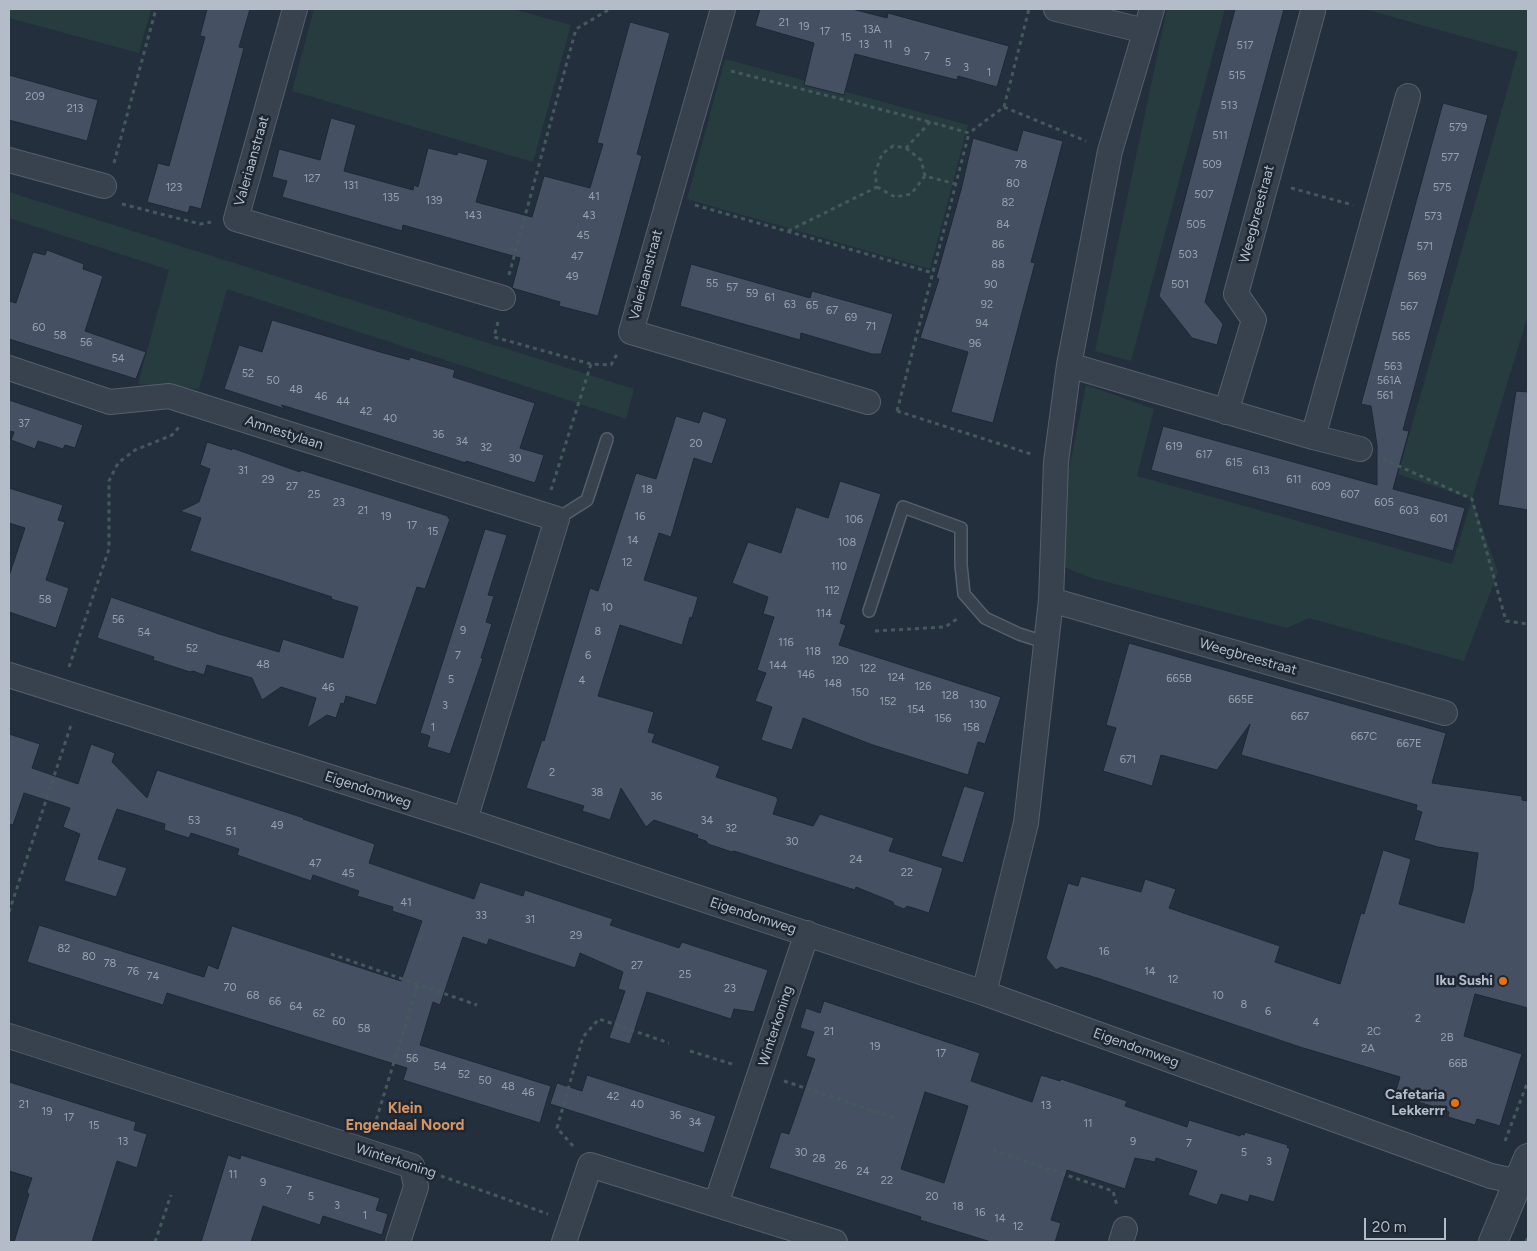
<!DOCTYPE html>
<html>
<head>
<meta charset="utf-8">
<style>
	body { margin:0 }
	#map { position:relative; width:1537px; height:1251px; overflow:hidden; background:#242f3e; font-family:Figtree,sans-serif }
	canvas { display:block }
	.frame { position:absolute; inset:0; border:10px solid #b4bcc9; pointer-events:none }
	.scale { position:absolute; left:1364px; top:1218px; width:82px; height:22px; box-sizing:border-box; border:2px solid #b4bcc9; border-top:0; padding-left:6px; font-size:15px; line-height:18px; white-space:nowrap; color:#b4bcc9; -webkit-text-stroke:4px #1d2633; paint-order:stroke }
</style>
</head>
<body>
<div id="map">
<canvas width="1537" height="1251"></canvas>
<div class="frame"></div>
<div class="scale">20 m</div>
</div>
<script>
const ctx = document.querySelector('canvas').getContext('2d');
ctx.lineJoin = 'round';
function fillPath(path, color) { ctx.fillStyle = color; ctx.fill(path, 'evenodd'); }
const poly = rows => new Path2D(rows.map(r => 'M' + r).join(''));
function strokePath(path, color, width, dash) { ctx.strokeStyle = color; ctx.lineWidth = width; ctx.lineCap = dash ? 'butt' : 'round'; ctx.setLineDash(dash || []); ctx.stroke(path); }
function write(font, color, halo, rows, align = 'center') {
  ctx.font = font + ' Figtree,sans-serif'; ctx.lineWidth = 5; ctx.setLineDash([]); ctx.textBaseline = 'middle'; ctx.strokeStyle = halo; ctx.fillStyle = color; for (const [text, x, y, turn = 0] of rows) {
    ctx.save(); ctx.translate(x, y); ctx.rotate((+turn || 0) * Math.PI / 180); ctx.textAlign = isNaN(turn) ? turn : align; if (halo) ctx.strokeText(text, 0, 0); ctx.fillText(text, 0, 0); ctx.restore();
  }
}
fillPath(poly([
	[9,9,151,9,139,53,9,18],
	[314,9,513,9,571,25,533,162,292,91],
	[1167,9,1225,9,1131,361,1095,351],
	[1364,9,1528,9,1528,315,1472,499,1498,572,1464,661,1309,618,1287,628,1091,578,1059,565,1067,479,1086,385,1154,409,1137,476,1452,564,1472,499,1398,474,1518,52],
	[725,59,968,125,930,269,687,199],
	[9,192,634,389,626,419,227,289,199,389,138,384,169,270,9,218]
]), '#263c3f');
const building = poly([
	[207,9,250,9,239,47,244,48,201,209,190,206,188,213,147,202,158,163,169,166,205,37,200,36,207,9],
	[760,9,852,9,887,18,888,13,1009,46,997,87,958,76,957,80,855,54,844,95,804,85,814,43,755,26,760,9],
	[1235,9,1284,9,1205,302,1223,324,1217,345,1192,338,1159,296,1235,9],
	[630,22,670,33,637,154,642,156,598,316,559,306,560,302,512,288,520,258,403,225,402,231,282,197,287,181,272,177,279,149,320,160,331,118,356,125,344,171,413,190,414,185,418,187,428,148,457,155,458,152,488,160,476,202,532,217,544,176,590,188,603,144,597,143,630,22],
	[9,75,98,100,87,141,9,120,9,75],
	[1443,103,1488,115,1403,430,1409,431,1393,489,1465,508,1453,551,1151,470,1163,426,1377,485,1377,445,1371,406,1361,404,1443,103],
	[1023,130,1063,141,1031,262,1035,263,993,423,951,412,968,352,920,338,939,279,936,278,961,190,973,138,1017,151,1023,130],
	[47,250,84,264,83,269,103,276,85,331,146,352,136,379,9,339,9,301,16,303,33,252,45,255,47,250],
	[691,264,810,298,812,291,893,314,881,354,872,354,801,333,800,340,680,306,691,264],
	[272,320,380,352,409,360,410,357,455,370,453,377,535,403,520,448,544,455,535,483,466,461,466,463,285,406,281,405,285,409,224,389,239,345,262,352,272,320],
	[1516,391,1528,392,1528,510,1498,505,1516,391],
	[9,400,83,425,75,448,65,445,63,449,38,441,35,449,11,440,14,432,9,431,9,400],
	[703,411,727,419,712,464,694,458,671,537,659,533,644,580,698,597,692,618,690,617,682,645,620,625,598,696,654,712,648,732,655,734,652,742,720,766,716,777,777,797,777,799,778,799,773,814,813,826,820,814,894,838,889,851,943,868,929,913,907,906,904,909,894,905,893,902,856,887,855,890,734,851,732,852,708,844,706,841,697,838,698,835,654,820,646,827,621,788,610,820,582,811,584,806,526,788,542,740,544,741,590,588,598,591,636,473,656,479,676,416,699,423,703,411],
	[207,442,232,450,232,448,300,472,301,470,448,516,448,518,450,519,425,589,417,587,376,705,346,696,344,704,341,703,336,718,327,715,307,728,316,698,281,687,262,700,252,678,207,665,204,675,193,671,190,672,153,660,154,657,97,638,111,597,219,634,279,652,283,639,343,658,358,607,331,599,332,597,190,551,201,518,180,511,199,502,210,469,200,465,207,442],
	[840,481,881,494,840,623,846,625,839,645,1001,697,985,744,978,742,968,775,873,745,803,718,792,750,761,740,772,707,755,701,766,673,757,670,774,617,763,614,768,597,732,583,748,542,781,553,796,507,828,518,840,481],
	[9,488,63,505,58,520,65,522,46,580,69,588,56,628,9,612,9,576,25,528,9,523,9,488],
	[485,529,507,535,488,595,494,596,486,622,492,624,481,658,483,658,450,754,427,747,430,736,420,733,485,529],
	[1129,643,1446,733,1432,783,1522,796,1522,800,1528,801,1528,1008,1475,994,1464,1036,1522,1054,1500,1126,1477,1119,1475,1125,1448,1117,1449,1112,1395,1094,1400,1077,1300,1047,1097,978,1061,967,1056,970,1046,958,1068,883,1078,886,1081,876,1141,892,1145,879,1176,889,1169,908,1280,946,1275,962,1340,984,1361,913,1364,914,1383,850,1411,859,1399,904,1464,923,1473,889,1478,853,1438,847,1414,840,1422,812,1416,810,1417,805,1241,755,1250,724,1217,770,1161,755,1152,786,1103,771,1116,728,1106,725,1129,643],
	[9,734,40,744,32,768,78,784,91,744,115,753,112,762,147,798,157,770,304,818,303,819,375,844,369,863,474,899,480,882,523,896,525,890,613,919,610,925,679,948,682,942,768,970,754,1012,734,1009,731,1019,647,992,630,1044,609,1038,625,991,618,989,623,972,580,953,575,968,489,939,487,945,463,937,440,1005,433,1002,420,1045,551,1086,540,1123,403,1080,407,1068,167,993,163,1005,27,962,39,925,204,977,208,965,218,969,232,926,401,981,422,921,392,911,393,907,357,896,359,891,313,875,311,881,237,855,239,849,191,833,189,838,164,830,165,824,117,809,98,859,127,868,116,897,64,881,80,834,63,827,70,808,24,793,13,825,9,824,9,734],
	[964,786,985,792,963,863,941,856,964,786],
	[824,1001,980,1053,971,1081,1032,1102,1041,1075,1060,1081,1061,1079,1127,1101,1125,1106,1187,1127,1189,1120,1240,1136,1241,1134,1244,1135,1245,1132,1288,1145,1287,1147,1290,1149,1274,1202,1250,1195,1248,1202,1221,1194,1217,1205,1188,1195,1197,1171,1156,1158,1155,1162,1135,1158,1125,1189,1067,1170,1051,1220,1061,1223,1055,1242,991,1242,920,1220,921,1217,769,1168,781,1132,789,1134,815,1059,806,1056,814,1032,800,1028,806,1008,820,1013,824,1001],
	[925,1092,968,1106,944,1183,901,1169,925,1092],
	[587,1075,716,1116,704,1153,550,1104,557,1083,582,1091,587,1075],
	[9,1082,136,1122,134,1130,147,1134,137,1168,117,1161,92,1242,14,1242,29,1194,27,1192,32,1178,9,1171,9,1082],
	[228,1155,240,1159,241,1155,380,1198,376,1210,388,1214,382,1235,323,1216,320,1225,263,1206,251,1242,201,1242,228,1155]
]);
fillPath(building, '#455162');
strokePath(building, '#1f2835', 1);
const service = poly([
	[557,519,587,500,607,439],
	[869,611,903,507,961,528,961,565,964,594,985,618,1019,634,1047,643]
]);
const minor = poly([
	[295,9,236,219,503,298],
	[723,9,631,332,868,402],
	[1056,9,1145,31],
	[9,160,104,186],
	[1069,365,1313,437,1360,449],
	[9,368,110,402,169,396,557,519,465,820],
	[1226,412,1254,320,1236,294,1313,11],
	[1313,437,1408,96],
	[1051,600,1445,713],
	[9,675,465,820,984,993,1491,1176,1519,1182],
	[984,993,1026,823,1051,600,1056,462,1069,365,1110,151,1152,9],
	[9,1036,412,1166,416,1187,398,1242],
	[716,1204,807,933],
	[564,1242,590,1165,835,1242],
	[1121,1242,1125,1229]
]);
const tertiary = poly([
	[1493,1242,1528,1158]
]);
strokePath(service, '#565f6c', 14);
strokePath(minor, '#565f6c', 26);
strokePath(tertiary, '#565f6c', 30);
strokePath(poly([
	[731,71,930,122],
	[1004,107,1086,141],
	[906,148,921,160,925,176],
	[114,163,156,9],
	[877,187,895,197,911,194,925,176,956,184],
	[1291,188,1353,205],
	[122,204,200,224,211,222],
	[695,205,933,273],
	[788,231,877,187,875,173,882,154,893,146,906,148,930,122,969,133,1004,107,1029,9],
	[509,275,576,29,610,9],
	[498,322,494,337,591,364,611,365,617,354],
	[897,411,969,133],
	[897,411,1031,454],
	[1383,459,1472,499,1506,621,1528,624],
	[551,490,591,364],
	[875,631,945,627,960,617],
	[69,667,109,549,109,481,118,463,135,450,172,435,180,426],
	[9,912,72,722],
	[331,954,477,1005],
	[690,1051,735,1065],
	[784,1081,898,1119],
	[374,1127,418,984],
	[1505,1141,1528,1081],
	[573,1146,557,1128,583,1037,599,1019,669,1043],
	[993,1150,1113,1191,1117,1206],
	[441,1176,548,1214],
	[155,1242,171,1195],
	[1526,1242,1528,1237]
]), '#44595c', 3, [4, 4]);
strokePath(service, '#38414e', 11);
strokePath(minor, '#38414e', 24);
strokePath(tertiary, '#38414e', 28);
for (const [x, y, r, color] of [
	[1503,981,5,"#e8710a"],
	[1455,1103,5,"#e8710a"]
]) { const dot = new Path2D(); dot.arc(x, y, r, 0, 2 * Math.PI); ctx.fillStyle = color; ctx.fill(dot); strokePath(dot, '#1d2633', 2); }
write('11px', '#98a1af', null, [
	["21",784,23],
	["19",804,27],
	["13A",872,30],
	["17",825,32],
	["15",846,38],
	["13",864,45],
	["11",888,45],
	["517",1245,46],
	["9",907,52],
	["7",927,57],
	["5",948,63],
	["3",966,68],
	["1",989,73],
	["515",1237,76],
	["209",35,97],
	["513",1229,106],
	["213",75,109],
	["579",1458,128],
	["511",1220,136],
	["577",1450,158],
	["78",1021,165],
	["509",1212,165],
	["127",312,179],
	["80",1013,184],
	["131",351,186],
	["123",174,188],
	["575",1442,188],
	["507",1204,195],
	["41",594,197],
	["135",391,198],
	["139",434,201],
	["82",1008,203],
	["143",473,216],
	["43",589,216],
	["573",1433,217],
	["84",1003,225],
	["505",1196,225],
	["45",583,236],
	["86",998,245],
	["571",1425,247],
	["503",1188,255],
	["47",577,257],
	["88",998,265],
	["49",572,277],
	["569",1417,277],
	["55",712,284],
	["90",991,285],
	["501",1180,285],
	["57",732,288],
	["59",752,294],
	["61",770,298],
	["63",790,305],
	["92",987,305],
	["65",812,306],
	["567",1409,307],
	["67",832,311],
	["69",851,318],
	["94",982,324],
	["71",871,327],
	["60",39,328],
	["58",60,336],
	["565",1401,337],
	["56",86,343],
	["96",975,344],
	["54",118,359],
	["563",1393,367],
	["52",248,374],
	["50",273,381],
	["561A",1389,381],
	["48",296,390],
	["561",1385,396],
	["46",321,397],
	["44",343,402],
	["42",366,412],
	["40",390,419],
	["37",24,424],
	["36",438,435],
	["34",462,442],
	["20",696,444],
	["619",1174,447],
	["32",486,448],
	["617",1204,455],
	["30",515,459],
	["615",1234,463],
	["31",243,471],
	["613",1261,471],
	["29",268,480],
	["611",1294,480],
	["27",292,487],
	["609",1321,487],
	["18",647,490],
	["25",314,495],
	["607",1350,495],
	["23",339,503],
	["605",1384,503],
	["21",363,511],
	["603",1409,511],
	["19",386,517],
	["16",640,517],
	["601",1439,519],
	["106",854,520],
	["17",412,526],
	["15",433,532],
	["14",633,541],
	["108",847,543],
	["12",627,563],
	["110",839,567],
	["112",832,591],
	["58",45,600],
	["10",607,608],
	["114",824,614],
	["56",118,620],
	["9",463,631],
	["8",598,632],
	["54",144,633],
	["116",786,643],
	["52",192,649],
	["118",813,652],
	["7",458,656],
	["6",588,656],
	["120",840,661],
	["48",263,665],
	["144",778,666],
	["122",868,669],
	["146",806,675],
	["124",896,678],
	["665B",1179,679],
	["5",451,680],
	["4",582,681],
	["148",833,684],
	["126",923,687],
	["46",328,688],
	["150",860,693],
	["128",950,696],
	["665E",1241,700],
	["152",888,702],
	["130",978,705],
	["3",445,706],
	["154",916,710],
	["667",1300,717],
	["156",943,719],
	["1",433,728],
	["158",971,728],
	["667C",1364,737],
	["667E",1409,744],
	["671",1128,760],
	["2",552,773],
	["38",597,793],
	["36",656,797],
	["53",194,821],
	["34",707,821],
	["49",277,826],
	["32",731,829],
	["51",231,832],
	["30",792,842],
	["24",856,860],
	["47",315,864],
	["22",907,873],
	["45",348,874],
	["41",406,903],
	["33",481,916],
	["31",530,920],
	["29",576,936],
	["82",64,949],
	["16",1104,952],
	["80",89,957],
	["78",110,964],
	["27",637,966],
	["76",133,972],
	["14",1150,972],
	["25",685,975],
	["74",153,977],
	["12",1173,980],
	["70",230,988],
	["23",730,989],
	["68",253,996],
	["10",1218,996],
	["66",275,1002],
	["8",1244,1005],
	["64",296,1007],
	["6",1268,1012],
	["62",319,1014],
	["2",1418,1019],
	["60",339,1022],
	["4",1316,1023],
	["58",364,1029],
	["21",829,1032],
	["2C",1374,1032],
	["2B",1447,1038],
	["19",875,1047],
	["2A",1368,1049],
	["17",941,1054],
	["56",412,1059],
	["66B",1458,1064],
	["54",440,1067],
	["52",464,1075],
	["50",485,1081],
	["48",508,1087],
	["46",528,1093],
	["42",613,1097],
	["21",24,1105],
	["40",637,1105],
	["13",1046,1106],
	["19",47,1112],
	["36",675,1116],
	["17",69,1118],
	["34",695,1123],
	["11",1088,1124],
	["15",94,1126],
	["13",123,1142],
	["9",1133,1142],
	["7",1189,1144],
	["30",801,1153],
	["5",1244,1153],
	["28",819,1159],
	["3",1269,1162],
	["26",841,1166],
	["24",863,1172],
	["11",233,1175],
	["22",887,1181],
	["9",263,1183],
	["7",289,1191],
	["5",311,1197],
	["20",932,1197],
	["3",337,1206],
	["18",958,1207],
	["16",980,1213],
	["1",365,1216],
	["14",1000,1219],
	["12",1018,1227]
]);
write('14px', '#b4bcc9', '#1d2633', [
	["Valeriaanstraat",252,161,-74],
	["Weegbreestraat",1257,214,-75],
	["Valeriaanstraat",646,275,-75],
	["Amnestylaan",284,433,18],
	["Weegbreestraat",1248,657,16],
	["Eigendomweg",368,790,18],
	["Eigendomweg",753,916,18],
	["Winterkoning",776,1026,-72],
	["Eigendomweg",1136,1048,20],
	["Winterkoning",396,1161,18]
]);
write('bold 14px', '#b4bcc9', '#1d2633', [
	["Iku Sushi",1493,981],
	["Cafetaria",1445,1095],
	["Lekkerrr",1445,1111]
], 'right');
write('bold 15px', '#d59563', '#1d2633', [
	["Klein",405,1109],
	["Engendaal Noord",405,1126]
]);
</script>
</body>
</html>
